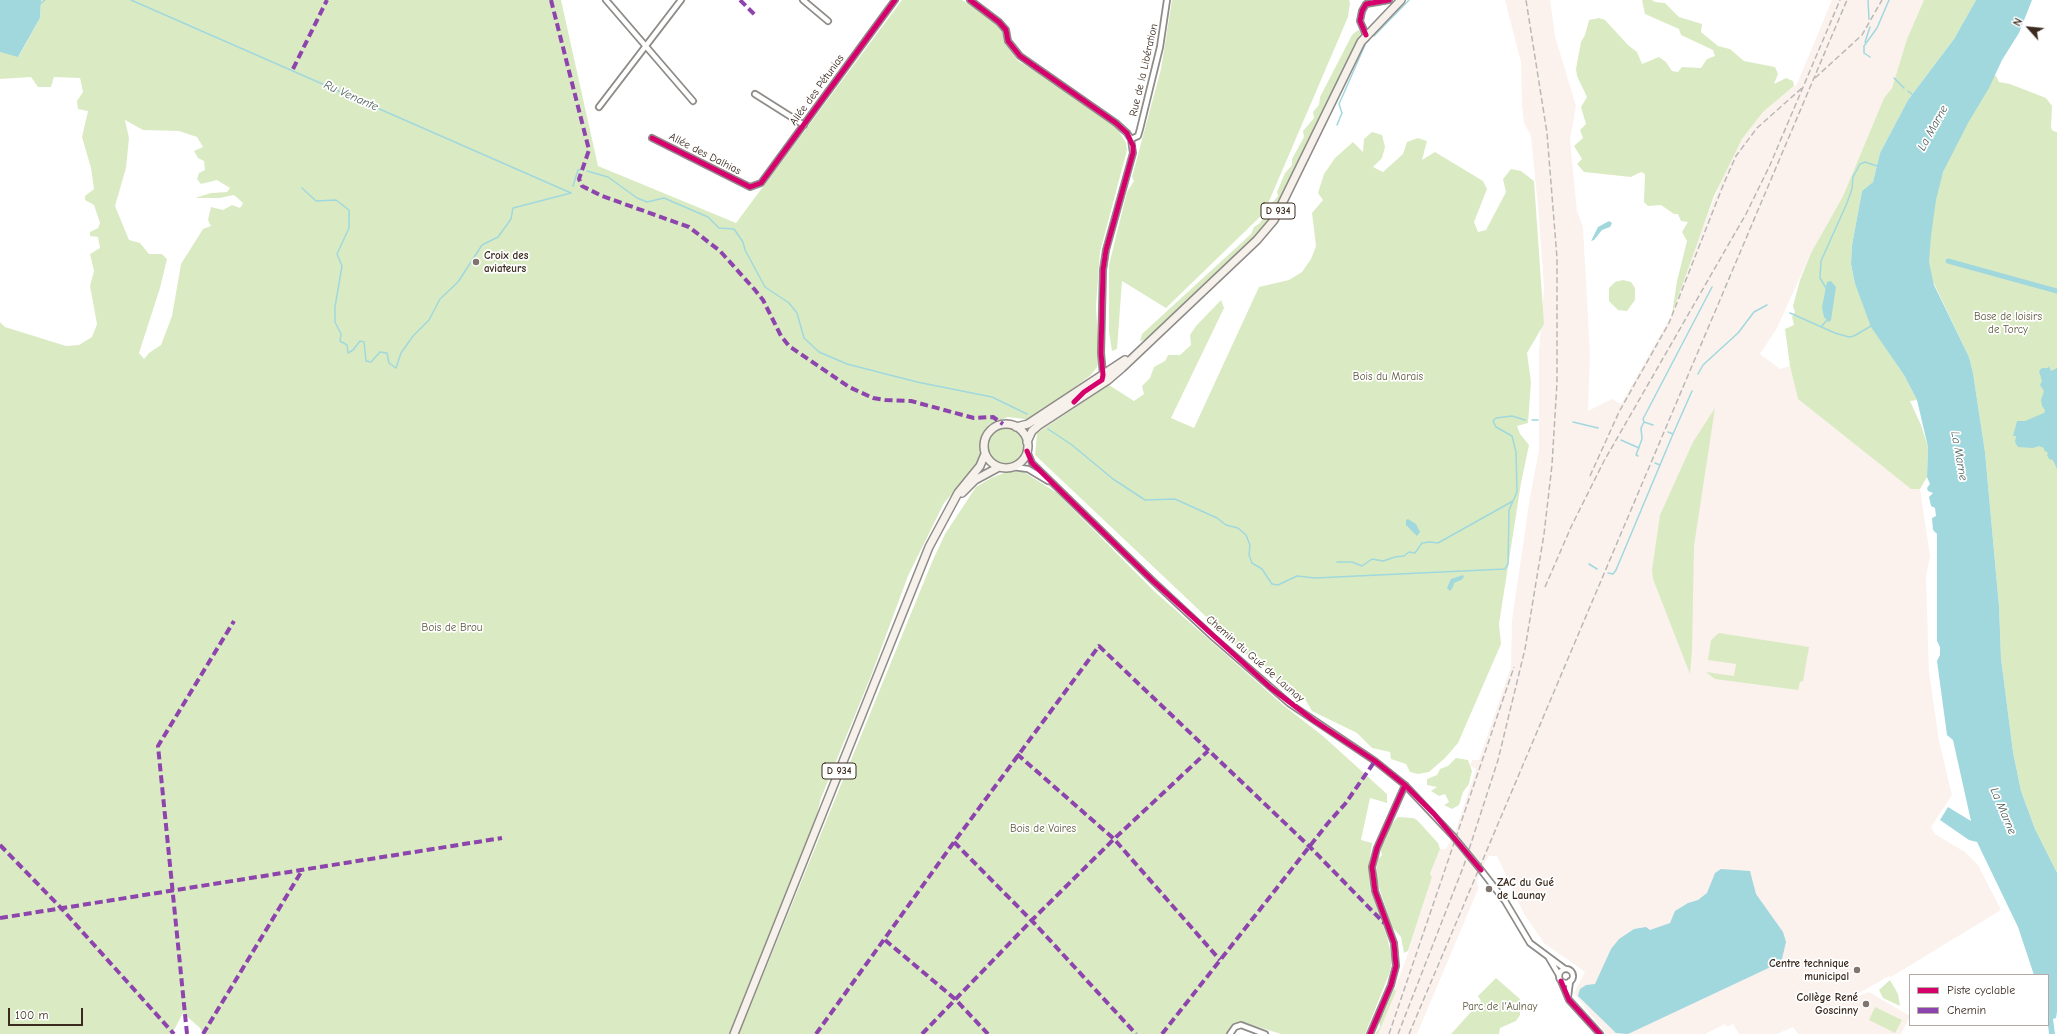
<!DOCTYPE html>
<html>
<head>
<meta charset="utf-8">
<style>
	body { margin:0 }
	#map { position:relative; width:2057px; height:1034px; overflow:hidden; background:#fff; font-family:"Comic Neue",sans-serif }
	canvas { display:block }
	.legend { position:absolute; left:1909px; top:974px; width:140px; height:52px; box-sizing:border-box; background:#fff; border:1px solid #b1aaa5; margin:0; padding:5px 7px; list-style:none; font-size:12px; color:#3b2a1e }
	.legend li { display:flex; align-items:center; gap:8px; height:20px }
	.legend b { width:20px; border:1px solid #b1aaa5 }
	.north { position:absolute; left:2009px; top:8px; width:40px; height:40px; -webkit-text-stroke:3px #fff; paint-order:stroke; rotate:297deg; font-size:11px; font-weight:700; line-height:16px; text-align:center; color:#3b2a1e }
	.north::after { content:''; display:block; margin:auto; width:14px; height:18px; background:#3b2a1e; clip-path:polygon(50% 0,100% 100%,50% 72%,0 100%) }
	.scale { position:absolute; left:8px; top:1008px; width:75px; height:18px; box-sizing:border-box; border:2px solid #3b2a1e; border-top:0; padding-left:5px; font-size:12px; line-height:14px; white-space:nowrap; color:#3b2a1e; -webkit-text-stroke:3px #fff; paint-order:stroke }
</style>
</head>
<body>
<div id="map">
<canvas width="2057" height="1034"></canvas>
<ul class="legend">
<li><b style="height:5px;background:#d6006c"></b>Piste cyclable</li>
<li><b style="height:5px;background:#8e44ad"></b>Chemin</li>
</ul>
<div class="north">N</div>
<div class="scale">100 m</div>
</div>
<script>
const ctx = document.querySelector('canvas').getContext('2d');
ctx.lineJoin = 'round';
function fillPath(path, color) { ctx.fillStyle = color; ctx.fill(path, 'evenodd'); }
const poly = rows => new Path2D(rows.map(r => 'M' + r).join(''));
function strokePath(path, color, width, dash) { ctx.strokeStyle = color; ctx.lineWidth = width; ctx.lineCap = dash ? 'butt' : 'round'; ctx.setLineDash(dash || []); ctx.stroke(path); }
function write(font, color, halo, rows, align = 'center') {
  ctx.font = font + ' "Comic Neue",sans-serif'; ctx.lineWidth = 3.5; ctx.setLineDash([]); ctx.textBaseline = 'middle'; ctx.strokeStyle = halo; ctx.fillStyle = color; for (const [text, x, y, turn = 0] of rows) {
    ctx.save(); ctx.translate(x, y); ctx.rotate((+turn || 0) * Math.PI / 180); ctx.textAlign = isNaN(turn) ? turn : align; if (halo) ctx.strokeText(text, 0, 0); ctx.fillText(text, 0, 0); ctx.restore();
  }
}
fillPath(poly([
	[1505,0,1550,0,1555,36,1576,106,1570,140,1577,211,1583,227,1590,354,1588,411,1612,399,1621,404,1672,314,1695,247,1726,169,1742,139,1763,112,1797,84,1832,0,1924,0,1907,39,1892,88,1884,98,1843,196,1811,253,1777,328,1760,354,1780,369,1790,366,1798,399,1911,489,1920,489,1930,556,1926,577,1929,672,1939,741,1952,795,1931,827,1935,834,1965,852,1978,865,2001,910,1891,977,1889,976,1840,1004,1869,992,1910,1016,1901,1034,1798,1034,1793,1027,1777,1034,1739,1034,1733,1024,1727,1027,1725,1024,1705,1034,1606,1034,1574,993,1585,972,1544,943,1524,914,1497,856,1489,856,1485,862,1478,877,1477,884,1479,887,1417,1034,1378,1034,1406,959,1432,877,1430,875,1440,849,1446,849,1455,832,1476,769,1470,766,1472,760,1479,760,1511,667,1512,620,1530,497,1539,450,1539,351,1544,287,1539,217,1531,136,1524,123,1522,105,1521,62]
]), '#fbf2ee');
fillPath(poly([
	[41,0,561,0,598,166,736,223,902,0,962,0,990,18,1001,29,1006,43,1018,61,1043,75,1117,128,1126,143,1127,150,1100,252,1096,306,1099,360,1097,367,1091,375,1031,420,1008,417,991,424,984,433,980,462,944,503,908,576,871,676,821,798,815,821,730,1034,203,1034,200,1028,183,1013,172,1034,0,1034,0,322,5,327,66,346,79,345,92,337,97,324,90,286,94,271,90,254,100,248,98,237,90,236,90,232,98,228,100,223,94,205,85,200,85,196,94,189,91,168,82,137,88,111,78,109,77,101,83,92,80,78,54,77,51,87,38,87,31,77,0,79,0,52,19,56,40,18],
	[125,120,143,130,179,131,197,137,203,147,194,151,198,158,204,161,205,170,199,173,197,179,201,184,217,180,230,188,227,192,211,193,195,198,219,198,234,195,243,203,240,208,232,205,223,210,211,207,208,220,211,226,203,229,181,264,172,316,161,345,149,353,144,359,139,353,160,288,167,259,162,254,149,254,140,243,129,240,115,206,126,168,129,138],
	[1172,0,1349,0,1350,3,1348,17,1264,213,1166,308,1122,281,1117,349,1112,351,1109,332,1109,265,1127,192,1134,181,1132,177,1161,69],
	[1642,0,1652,0,1655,2,1665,3,1679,17,1702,24,1701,32,1718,46,1730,49,1744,61,1775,67,1778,74,1774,84,1786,78,1793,81,1794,86,1763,112,1742,139,1714,196,1672,314,1677,281,1687,241,1682,232,1688,222,1681,221,1678,214,1674,214,1661,205,1648,206,1644,202,1645,174,1641,172,1631,177,1584,172,1577,164,1582,159,1574,146,1583,138,1580,130,1586,124,1581,107,1587,97,1577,76,1576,69,1581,42,1585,35,1589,20,1599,18,1605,20,1628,45,1637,52,1642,64,1659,57,1666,62,1672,71,1678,72,1682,67,1701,68,1707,59,1715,56,1713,50,1681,35,1679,29,1645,14],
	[1924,0,1976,0,1954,39,1908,100,1880,153,1873,182,1862,191,1852,245,1851,264,1855,284,1871,326,1904,375,1917,400,1910,401,1921,425,1928,447,1927,477,1920,489,1911,489,1798,399,1790,366,1785,329,1794,325,1792,317,1795,312,1793,306,1800,280,1811,253,1843,196,1884,98,1892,88,1907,39],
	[1358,30,1361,32,1361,37,1354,47,1276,209,1269,221,1256,237,1146,340,1140,341,1142,334,1251,234,1254,227,1260,223,1264,216,1270,212,1272,203,1278,196,1277,192,1285,173,1292,165,1292,159,1304,137,1303,131,1314,118,1313,112,1319,105,1320,97,1352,35],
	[1993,75,1996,76,1999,82,2010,84,2046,98,2052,106,2051,128,2053,131,2057,132,2057,873,2035,829,2021,791,2013,752,2001,658,1999,606,1985,452,1973,373,1969,357,1927,269,1934,192,1977,96],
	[1372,132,1382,135,1385,147,1382,158,1373,167,1383,172,1403,154,1407,142,1418,138,1427,141,1422,160,1435,152,1483,181,1487,189,1474,222,1478,232,1486,230,1506,192,1503,179,1511,169,1521,171,1534,181,1544,324,1527,353,1531,382,1528,423,1517,426,1520,434,1529,445,1521,483,1499,624,1501,644,1458,743,1445,758,1429,772,1418,774,1410,772,1406,764,1391,759,1390,752,1372,748,1357,733,1312,711,1302,694,1277,683,1274,672,1266,667,1254,662,1035,455,1037,433,1109,385,1134,401,1144,394,1142,386,1150,378,1154,367,1165,361,1168,355,1180,355,1191,345,1190,335,1196,326,1221,300,1224,308,1171,418,1194,428,1259,287,1289,280,1302,272,1311,259,1316,246,1312,213,1323,200,1318,193,1324,174,1335,158,1353,142,1363,152,1364,139],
	[1623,280,1631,282,1635,288,1635,300,1627,311,1618,310,1609,301,1609,288,1615,282],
	[1715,408,1694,546,1692,651,1690,674,1653,579,1652,570,1660,515,1693,442],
	'988 446a19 19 0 1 1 38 0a19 19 0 1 1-38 0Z',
	[1009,471,1024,472,1057,493,1154,591,1283,705,1323,736,1387,794,1387,803,1370,798,1361,840,1372,843,1369,864,1370,889,1387,937,1392,958,1390,972,1365,1034,1281,1034,1246,1023,1232,1028,1227,1034,739,1034,932,562,945,534,976,487,991,478],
	[1719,633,1809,647,1803,681,1800,682,1798,690,1715,679,1706,672,1734,676,1736,664,1708,660,1711,640],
	[1456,758,1468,760,1472,771,1469,784,1463,792,1459,805,1452,809,1444,805,1449,802,1445,794,1439,796,1431,791,1437,787,1427,785,1427,779,1437,775,1440,769,1448,766],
	[1398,817,1413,818,1417,820,1438,843,1440,849,1430,874,1432,877,1408,951,1404,953,1401,937,1392,927,1377,881,1377,866,1378,859,1382,855,1380,847,1386,839,1385,833,1389,827],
	[1496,978,1520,999,1520,1015,1516,1021,1500,1028,1499,1034,1451,1034,1481,1001,1478,996],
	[1890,980,1898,994,1900,1006,1883,998,1879,990],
	[1394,989,1396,991,1378,1034,1375,1034,1380,1027,1379,1019,1384,1012],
	[1875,1007,1902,1020,1895,1033,1869,1020]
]), '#daebc3');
fillPath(poly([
	[0,0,41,0,40,18,18,57,0,52],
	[1976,0,2032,0,2019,33,2002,60,1989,88,1968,123,1943,172,1936,200,1931,236,1929,262,1934,285,1969,357,1973,373,1985,452,1999,606,2001,658,2013,752,2021,791,2035,829,2057,873,2057,1012,2056,1018,2053,1019,2055,1034,2049,1034,2048,1025,2048,975,2034,975,2018,927,1977,842,1969,840,1940,820,1948,807,1971,821,1953,740,1947,735,1937,661,1940,655,1940,647,1937,641,1937,534,1933,530,1932,518,1936,516,1935,508,1931,506,1929,497,1933,493,1928,491,1927,488,1930,484,1927,477,1928,447,1917,400,1904,375,1871,327,1855,284,1851,264,1852,245,1862,191,1873,182,1880,153,1908,100,1954,39],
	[1609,221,1612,223,1610,227,1602,230,1594,240,1591,241,1598,227],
	[1831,281,1836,287,1831,320,1829,322,1824,317,1822,307,1827,282],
	[2049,366,2051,371,2057,368,2057,469,2053,460,2049,459,2047,455,2048,453,2044,450,2044,448,2039,446,2033,448,2018,447,2015,442,2016,436,2013,436,2017,421,2025,421,2044,413,2045,410,2042,406,2041,400,2044,391,2040,385,2042,381,2039,371,2042,368,2048,368],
	[1408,519,1416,524,1420,532,1417,536,1406,525,1406,520],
	[1463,575,1464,577,1461,580,1454,583,1453,587,1450,591,1447,588,1451,579],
	[1721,869,1750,871,1756,894,1783,932,1786,942,1782,959,1775,965,1628,1034,1616,1033,1578,996,1580,989,1586,985,1595,984,1611,949,1619,939,1634,929,1646,927,1650,930,1670,923,1675,911,1688,903,1698,900,1707,893,1715,873]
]), '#a0d8de');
strokePath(poly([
	[131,0,571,193],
	[1868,0,1869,19],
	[39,5,45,0],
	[1374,36,1409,0],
	[1367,42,1369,40],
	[1865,42,1870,27],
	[1864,46,1877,28,1889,0],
	[1864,46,1864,53,1870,57],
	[1894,78,1904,88],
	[1908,91,1913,95],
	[1337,125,1342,113,1339,104,1365,45],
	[587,171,608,177,637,198,647,202,664,198,708,217,719,228,734,229,743,242,745,250,765,287,789,303,797,313,804,338,819,352,847,364,917,382,992,397,1027,414],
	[573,186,578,170,580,170],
	[302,188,316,201,336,200,349,210,349,228,337,254,342,266,335,307,335,322,341,334,340,341,347,345,348,353,353,350,360,341,364,342,366,361,371,362,380,352,387,353,389,363,396,368,401,353,413,336,429,320,440,299,458,282,482,245,498,237,511,219,513,208,571,193],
	[1826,288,1820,278,1821,261,1847,203,1852,189,1853,177,1860,164,1865,162,1877,166],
	[1790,313,1835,333,1849,337,1854,336,1871,326],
	[1822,326,1827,320],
	[1698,374,1703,365,1738,333,1754,312,1767,305],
	[1532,420,1538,420],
	[1573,422,1598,428],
	[1644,422,1643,419,1712,287],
	[1048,429,1072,445,1113,479,1145,500,1175,499,1217,518,1226,525,1238,528,1246,535,1250,545,1249,555,1252,563,1262,569,1272,584,1278,585,1297,576,1315,578,1505,569,1508,564,1509,510,1517,492,1516,452,1512,436,1496,427,1493,421,1496,418,1512,416,1525,420],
	[1668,432,1673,434,1692,391],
	[1621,440,1639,448],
	[1638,456,1636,455,1642,439,1641,428,1644,422,1653,425],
	[1655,463,1660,465,1673,434],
	[1337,562,1352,562,1362,566,1372,559,1383,561,1395,557,1404,556,1409,552,1415,553,1422,543,1430,542,1438,543,1513,501],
	[1589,564,1597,569],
	[1608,573,1613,574,1616,570,1660,465]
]), '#a0d8de', 1.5);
strokePath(poly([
	[1948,261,2057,291]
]), '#a0d8de', 5);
const minor = poly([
	[606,0,693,101],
	[803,0,828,21],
	[970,0,999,22,1006,30,1008,41,1020,56,1116,123,1127,133,1131,139,1133,153,1106,250,1103,270,1101,353,1103,375,1102,380,1088,389],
	[1366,35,1360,21,1362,11,1366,4,1389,0],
	[755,94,804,125],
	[599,107,681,0],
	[652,138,750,187,761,183,895,0],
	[1131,139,1138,136,1140,129,1160,47,1167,0],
	[1027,451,1032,463,1153,581,1213,637,1290,704,1375,761,1405,785,1453,836],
	[1013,467,1028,469,1048,481],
	[1481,870,1505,901,1530,943,1565,969],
	[1549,958,1559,975],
	'1559 976a7 7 0 1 1 14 0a7 7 0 1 1-14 0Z',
	[1561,981,1569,1000,1600,1034],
	[1568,997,1570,981],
	[1230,1034,1235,1027,1241,1025,1265,1034],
	[1370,1034,1391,985,1396,966,1394,943,1375,891,1372,867,1377,848,1405,785]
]);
const primary = poly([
	'984 446a22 22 0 1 1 44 0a22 22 0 1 1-44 0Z',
	[1016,427,1028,424,1125,360],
	[1027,442,1032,431,1039,425,1108,380,1122,368,1257,240,1274,220,1361,42,1401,0],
	[962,493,975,480,999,467],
	[734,1034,929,547,958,493,980,466,985,454]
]);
strokePath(minor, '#8e8b88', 8);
strokePath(primary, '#8e8b88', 10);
strokePath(minor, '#fff', 4.5);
strokePath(primary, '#f6f1eb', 7);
strokePath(poly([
	[1815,78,1862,35,1882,0],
	[1590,476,1619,412,1669,323,1724,183,1736,156,1757,128,1802,88],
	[1545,587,1571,527,1604,461,1746,214,1770,165,1840,0],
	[1389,1034,1514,667],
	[1398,1034,1464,865,1498,760,1525,649,1544,534,1552,465,1557,382,1557,258,1547,133,1526,0],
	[1409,1034,1847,0]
]), '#b9b8b6', 1.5, [6, 3]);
const minorBridge = poly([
	[1453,836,1481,870]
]);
strokePath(minorBridge, '#8e8b88', 8, []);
strokePath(minorBridge, '#fff', 4.5);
strokePath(poly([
	[551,0,589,150,579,179,582,186,602,196,689,227,720,251,755,290,763,300,781,336,789,346,849,387,873,398,885,400,911,401,974,418,993,417,1003,424],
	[740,0,757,17],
	[293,69,327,0],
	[1017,754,1114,839,1220,960],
	[954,842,1035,924,1136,1034],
	[0,845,61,908,174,1034],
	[0,918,502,838],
	[885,940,955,999,988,1034],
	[187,1034,158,746,234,621],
	[203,1034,303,869],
	[816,1034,954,842,1099,646,1310,847,1384,923],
	[922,1034,1031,921,1114,839,1208,751],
	[1162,1034,1328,823,1345,804,1375,761]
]), '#8e44ad', 4, [8, 4]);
strokePath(poly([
	[970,0,999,22,1006,30,1008,41,1020,56,1116,123,1127,133,1133,146,1133,153,1106,250,1103,270,1101,353,1103,375,1102,380,1084,392,1074,402],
	[1366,35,1360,21,1362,11,1366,4,1389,0],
	[652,138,750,187,761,183,895,0],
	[1027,451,1032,463,1153,581,1271,688,1313,720,1375,761,1405,785,1434,814,1481,870],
	[1561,981,1569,1000,1600,1034],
	[1370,1034,1391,985,1396,966,1394,943,1375,891,1372,867,1377,848,1405,785]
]), '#d6006c', 5);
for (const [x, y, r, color] of [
	[476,262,4,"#80756d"],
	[1489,889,4,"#80756d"],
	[1857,970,4,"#80756d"],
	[1866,1004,4,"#80756d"]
]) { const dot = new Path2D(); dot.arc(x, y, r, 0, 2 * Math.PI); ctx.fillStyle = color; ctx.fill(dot); strokePath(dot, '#fff', 1.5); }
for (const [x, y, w] of [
	[1278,211,34],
	[839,771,34]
]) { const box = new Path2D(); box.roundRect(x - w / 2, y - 8, w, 16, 3); ctx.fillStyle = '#fff'; ctx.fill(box); strokePath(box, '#3b2a1e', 1); }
write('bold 10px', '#3b2a1e', null, [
	["D 934",1278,211],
	["D 934",839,771]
]);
write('11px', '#3b2a1e', '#fff', [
	["Rue de la Libération",1144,70,-77],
	["Allée des Pétunias",817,90,-54],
	["Allée des Dalhias",705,154,27],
	["Chemin du Gué de Launay",1255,659,41]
]);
write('bold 11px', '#3b2a1e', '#fff', [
	["Croix des",484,256],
	["aviateurs",484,269],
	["ZAC du Gué",1497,883],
	["de Launay",1497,896],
	["Centre technique",1849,964,"right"],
	["municipal",1849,977,"right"],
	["Collège René",1858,998,"right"],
	["Goscinny",1858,1011,"right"]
], 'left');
write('11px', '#5b563b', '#fff', [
	["Base de loisirs",2008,317],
	["de Torcy",2008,330],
	["Bois du Marais",1388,377],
	["Bois de Brou",452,628],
	["Bois de Vaires",1043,829],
	["Parc de l'Aulnay",1500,1007]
]);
write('italic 12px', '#50615c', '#fff', [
	["Ru Venante",351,96,24],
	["La Marne",1933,128,-61],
	["La Marne",1959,456,80],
	["La Marne",2003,811,67]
]);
</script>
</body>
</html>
